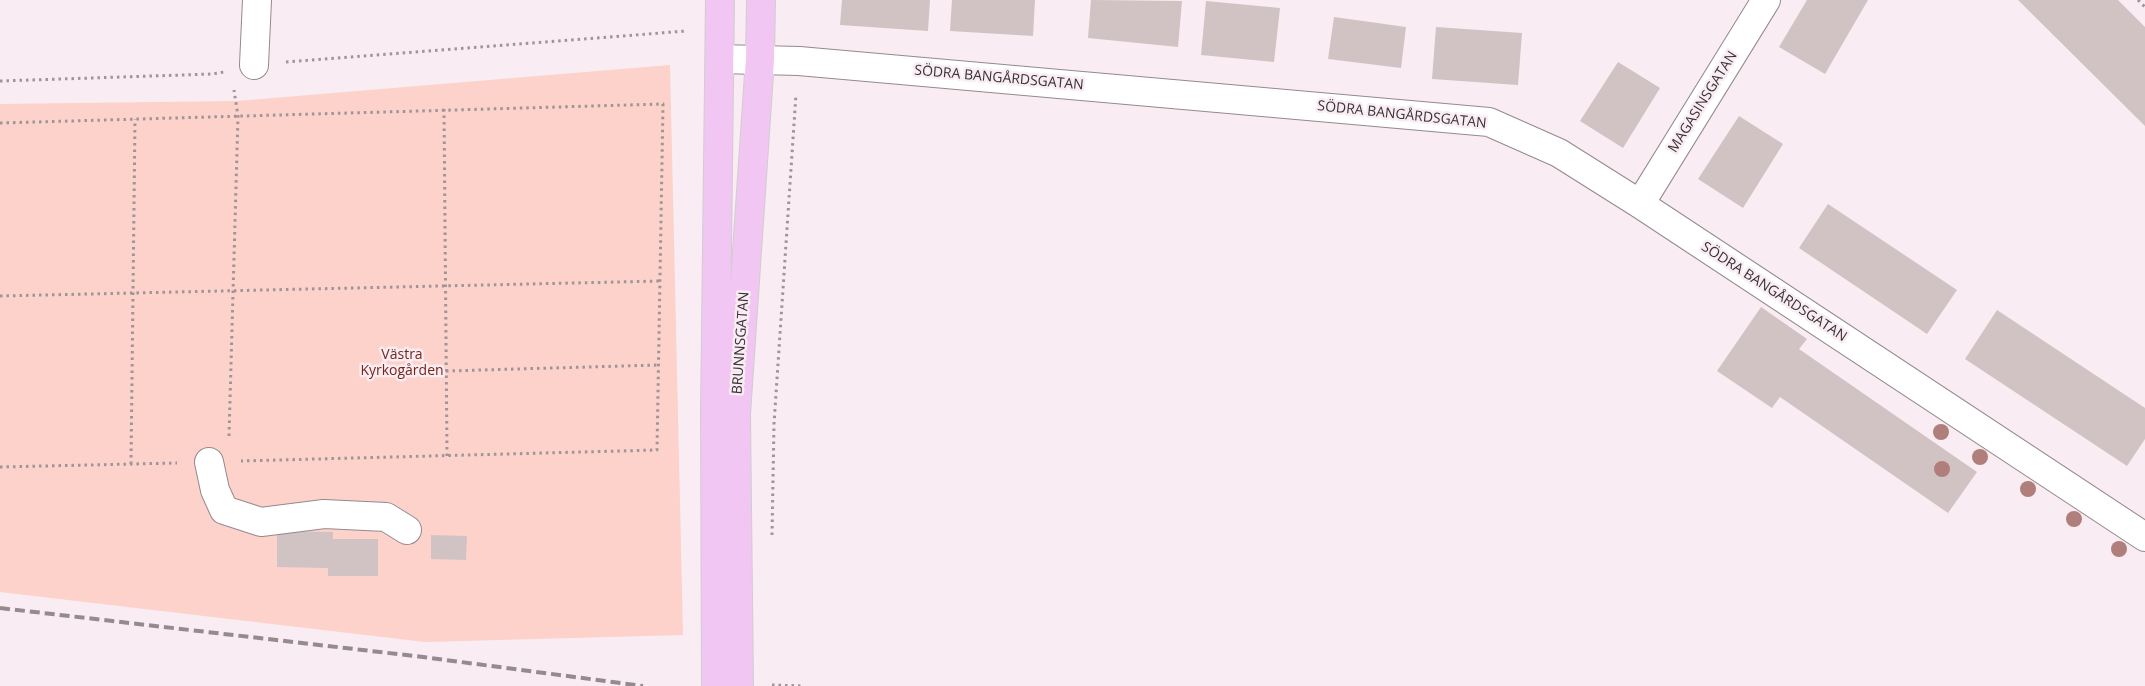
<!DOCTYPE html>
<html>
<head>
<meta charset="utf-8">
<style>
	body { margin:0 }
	canvas { display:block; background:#f9ecf2 }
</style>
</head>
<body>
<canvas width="2145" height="686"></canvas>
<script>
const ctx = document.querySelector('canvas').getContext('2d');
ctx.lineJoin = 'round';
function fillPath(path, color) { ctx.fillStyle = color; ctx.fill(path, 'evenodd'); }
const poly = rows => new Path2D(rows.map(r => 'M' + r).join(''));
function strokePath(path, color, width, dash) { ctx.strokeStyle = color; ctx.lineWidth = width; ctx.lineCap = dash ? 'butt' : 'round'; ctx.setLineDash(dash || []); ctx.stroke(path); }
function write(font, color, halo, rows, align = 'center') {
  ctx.font = font + ' "Open Sans",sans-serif'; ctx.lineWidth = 5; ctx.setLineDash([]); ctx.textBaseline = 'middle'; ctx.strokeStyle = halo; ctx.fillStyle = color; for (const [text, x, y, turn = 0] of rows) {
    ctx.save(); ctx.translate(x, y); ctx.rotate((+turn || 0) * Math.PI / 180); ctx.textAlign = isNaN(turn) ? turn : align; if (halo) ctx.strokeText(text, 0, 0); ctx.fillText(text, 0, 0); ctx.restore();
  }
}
fillPath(poly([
	[670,65,683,635,425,642,0,592,0,104,237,101]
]), '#fcd2ca');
fillPath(poly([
	[842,0,930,0,928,31,840,25],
	[952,0,1035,0,1033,36,950,31],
	[1091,0,1182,1,1178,47,1088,38],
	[1807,0,1868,0,1825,74,1779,47],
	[2018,0,2118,0,2145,27,2145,126],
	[1206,1,1280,8,1274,62,1201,55],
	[1334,17,1406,27,1401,68,1328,59],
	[1436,27,1522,33,1518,85,1432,79],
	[1618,62,1660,88,1623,148,1580,121],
	[1739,116,1783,144,1743,208,1698,179],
	[1828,204,1957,290,1927,334,1799,248],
	[1761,307,1807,339,1799,349,1977,472,1948,513,1780,397,1772,408,1717,371],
	[1997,310,2145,408,2145,439,2127,466,1965,359],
	[277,531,333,532,333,539,378,539,378,576,328,576,328,568,277,567],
	[431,535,467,536,466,560,431,559]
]), '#d1c3c4');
const minor = poly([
	[720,59,799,61,1489,122,1559,153,1640,204,2145,537],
	[254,65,257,0],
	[1640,204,1766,0],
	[209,462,215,490,224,510,261,522,324,514,386,517,407,530]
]);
const major = poly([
	[716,686,715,413,720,0],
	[739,686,736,414,760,59,761,0]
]);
strokePath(minor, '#95898e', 30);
strokePath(major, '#cfcecf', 30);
strokePath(poly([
	[2138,0,2145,7],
	[286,62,686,31],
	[0,81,212,74,224,72],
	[444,109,447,456],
	[0,123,663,104,657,450,241,461],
	[0,296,661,281],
	[446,371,659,365],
	[229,436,238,116,234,90],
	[131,464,135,119],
	[0,467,177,463],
	[772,535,774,424,796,94],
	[772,685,804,686]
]), '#9e9599', 3, [2.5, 4]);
strokePath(minor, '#fff', 28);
strokePath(major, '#f1c6f2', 28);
strokePath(poly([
	[0,608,423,657,643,686]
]), '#948b8f', 4, [10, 5]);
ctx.fillStyle = '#b07f7c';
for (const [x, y] of [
	[1941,432],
	[1980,457],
	[1942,469],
	[2028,489],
	[2074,519],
	[2119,549]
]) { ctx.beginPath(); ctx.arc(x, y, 8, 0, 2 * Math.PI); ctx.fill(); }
write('14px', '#383336', '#f9ecf2', [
	["SÖDRA BANGÅRDSGATAN",999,78,5],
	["MAGASINSGATAN",1703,102,-58],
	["SÖDRA BANGÅRDSGATAN",1402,115,6],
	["SÖDRA BANGÅRDSGATAN",1774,292,33],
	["BRUNNSGATAN",741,343,-86]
]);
write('14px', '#74261b', '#f9ecf2', [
	["Västra",402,355],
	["Kyrkogården",402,371]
]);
</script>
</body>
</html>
